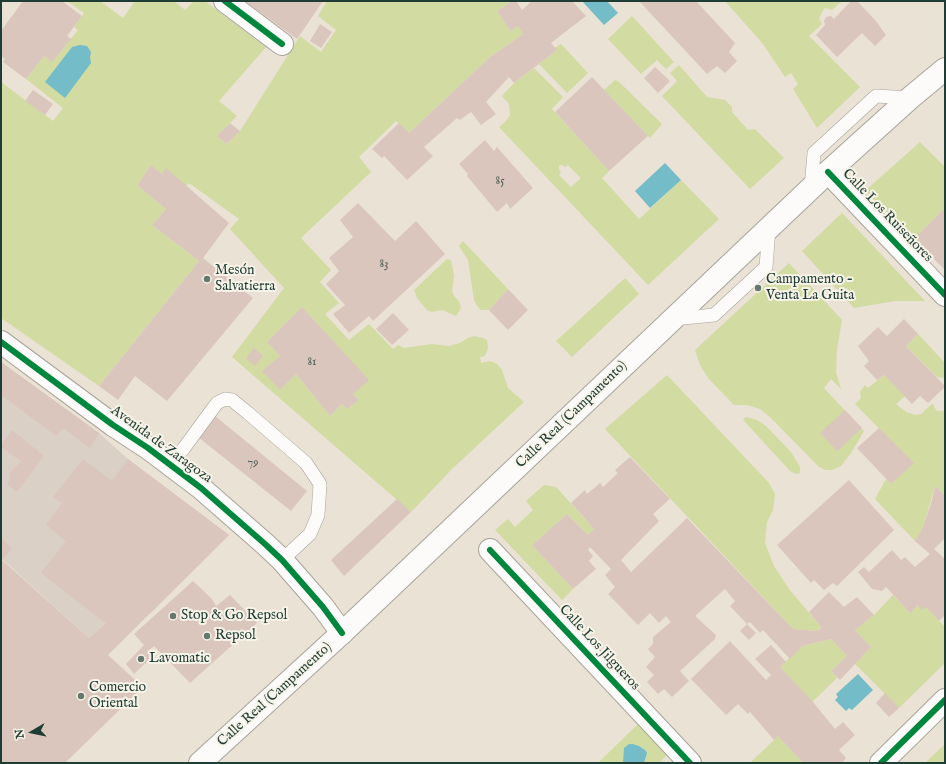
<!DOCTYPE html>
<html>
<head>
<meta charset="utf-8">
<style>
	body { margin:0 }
	#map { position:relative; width:946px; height:764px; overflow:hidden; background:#eae2d4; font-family:"IM FELL English",serif }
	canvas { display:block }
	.frame { position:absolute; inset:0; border:2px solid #1f3d34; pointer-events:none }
	.north { position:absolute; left:12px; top:712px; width:40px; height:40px; -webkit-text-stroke:3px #f7f3e8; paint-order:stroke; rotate:261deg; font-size:11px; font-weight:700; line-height:16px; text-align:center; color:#1f3d34 }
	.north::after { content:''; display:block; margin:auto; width:14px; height:18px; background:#1f3d34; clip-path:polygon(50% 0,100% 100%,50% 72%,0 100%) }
</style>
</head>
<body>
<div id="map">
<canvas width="946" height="764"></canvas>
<div class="frame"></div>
<div class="north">N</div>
</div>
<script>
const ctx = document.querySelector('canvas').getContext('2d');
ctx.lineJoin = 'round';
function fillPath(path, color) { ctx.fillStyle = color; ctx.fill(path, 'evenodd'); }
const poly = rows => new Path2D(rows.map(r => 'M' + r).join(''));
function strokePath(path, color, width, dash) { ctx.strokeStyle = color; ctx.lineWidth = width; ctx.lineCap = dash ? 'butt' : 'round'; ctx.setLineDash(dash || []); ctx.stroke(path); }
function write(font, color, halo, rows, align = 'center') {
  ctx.font = font + ' "IM FELL English",serif'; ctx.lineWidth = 4; ctx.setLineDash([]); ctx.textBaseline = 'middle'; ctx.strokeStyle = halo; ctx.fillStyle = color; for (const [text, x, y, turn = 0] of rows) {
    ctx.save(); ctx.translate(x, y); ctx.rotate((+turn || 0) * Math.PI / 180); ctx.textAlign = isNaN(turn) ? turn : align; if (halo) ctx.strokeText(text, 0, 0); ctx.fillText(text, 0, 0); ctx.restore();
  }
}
fillPath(poly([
	[1,362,99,433,128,459,229,535,151,613,126,594,125,603,89,638,1,558]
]), '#dbd0c5');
fillPath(poly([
	[67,1,100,1,123,18,135,1,174,1,185,10,194,1,205,1,266,47,219,101,237,116,217,136,227,144,240,131,300,36,321,52,336,30,318,16,327,1,512,1,497,11,510,31,518,26,523,34,490,57,409,133,396,121,359,157,371,172,301,238,331,270,320,282,339,303,325,314,349,340,369,324,393,349,398,345,404,348,432,344,449,346,460,343,468,338,474,336,483,338,487,340,488,348,485,356,480,357,481,363,490,361,497,364,502,370,508,388,524,402,451,470,411,512,232,357,284,288,230,229,239,219,189,183,186,186,162,174,151,165,137,185,166,209,152,225,199,261,99,386,1,318,1,82,53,121,63,108,26,79,44,56,52,62,78,30,74,27,84,13],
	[302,307,368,380,353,394,359,400,347,409,342,404,330,416,296,374,280,390,263,371,280,356,267,342],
	[725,1,842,1,832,10,825,8,822,12,819,19,822,24,809,36,860,87,817,128,793,89,798,84,791,73,785,77,763,44],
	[632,16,674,62,666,69,657,60,641,74,608,39],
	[561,44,588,73,567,93,539,64,557,50,555,48],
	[679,65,707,97,725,100,732,107,732,112,748,130,755,129,784,158,750,189,662,96,677,81,670,73],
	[534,68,563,97,552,109,609,171,602,178,639,219,681,180,719,219,648,285,499,127,506,121,510,115,509,104,502,96,514,83],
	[562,165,565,167,568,165,581,178,571,187,559,175,561,173,559,169,559,166],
	[615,80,618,81,662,124,650,138,604,90],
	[920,142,945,167,945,210,944,209,914,239,865,191],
	[842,213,925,301,895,301,854,308,802,251],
	[463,241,508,289,489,310,481,310,478,307,474,300,468,260,459,246],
	[447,259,451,260,454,276,452,291,454,296,459,301,461,308,456,316,442,310,432,312,427,310,417,298,414,290],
	[789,263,842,320,837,349,836,372,841,389,831,379,824,388,864,431,851,453,841,466,832,470,826,470,819,467,770,417,760,409,747,405,734,405,708,378,700,365,695,350],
	[624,279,626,279,639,294,572,357,556,341],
	[918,334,945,363,945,378,937,377,906,346],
	[667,375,769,483,775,494,773,510,767,522,765,543,774,566,789,589,821,627,817,631,793,629,605,429],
	[884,375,905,396,896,404,906,412,916,415,921,414,933,403,934,407,937,411,945,411,945,496,935,486,923,527,915,541,875,499,886,479,891,484,913,463,855,404,861,398,860,392,865,385,868,388],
	[746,417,757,420,766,426,791,452,800,467,800,473,796,474,790,471,746,423,743,419],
	[544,485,556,487,594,529,588,535,567,514,532,545,573,589,562,600,495,530,508,519,515,527,533,510,526,501],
	[893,595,910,613,918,605,926,607,945,627,945,663,899,708,855,664,871,647,855,630,874,615],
	[831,639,847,656,831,671,837,678,812,702,780,667,802,646],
	[638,724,667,755,659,763,644,763,646,757,639,746,633,744,629,744,623,763,598,763],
	[778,736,803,763,750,763],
	[945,744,945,763,925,763]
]), '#d1dba2');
fillPath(poly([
	[582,1,607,1,618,13,604,25],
	[80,45,87,46,91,52,90,57,91,63,65,98,45,82,72,47],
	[665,163,681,180,650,208,635,191],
	[858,674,873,690,852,710,849,708,846,711,835,700,838,697,836,694],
	[629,744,633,744,639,746,645,750,647,753,644,763,623,763,624,748]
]), '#74bcc7');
fillPath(poly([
	[23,1,62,1,82,16,67,36,71,39,52,62,44,56,26,79,3,62,5,59,1,56,1,31],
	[245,1,323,1,297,39],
	[512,1,516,1,522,10,532,1,572,1,586,16,551,43,557,50,514,83,509,77,486,102,496,114,481,125,471,112,460,120,457,118,424,147,433,156,407,180,384,156,382,158,372,149,399,123,409,133,490,57,523,34,518,26,510,31,497,11],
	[639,1,696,1,735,43,729,52,737,61,725,73,717,66,707,74],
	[851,1,857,1,876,21,886,35,875,46,862,33,837,57,816,35,825,25,824,21,826,17,831,16,834,19],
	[320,24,332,32,321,48,310,41],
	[655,67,670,81,658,93,644,78],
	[592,77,648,136,609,171,555,112],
	[33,90,53,104,45,115,25,101],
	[230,123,240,131,227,144,217,136],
	[485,140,494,151,497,147,533,188,510,209,507,203,497,212,467,176,468,174,459,164],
	[151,165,162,174,166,168,229,223,203,258,253,298,167,401,135,376,118,400,99,386,199,261,152,225,166,209,137,185],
	[358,203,395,241,416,221,445,254,373,321,369,316,349,333,333,314,345,305,326,284,339,271,329,258,353,237,340,220],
	[944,209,945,210,945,270,914,239],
	[508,289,528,310,508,330,489,310],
	[302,307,369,380,353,394,359,400,347,409,342,404,330,416,296,374,280,390,262,371,280,356,267,342],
	[393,313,409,330,392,345,376,329],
	[904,319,918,334,906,346,945,386,945,387,928,403,920,396,912,404,884,375,877,380,864,366,869,361,858,346,878,327,887,336],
	[254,348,263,356,255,366,246,358],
	[1,362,99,433,90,448,63,428,56,436,1,395],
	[845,410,862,428,837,451,820,433],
	[215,416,307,491,291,511,198,437],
	[879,428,914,463,891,484,857,448],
	[12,430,44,456,17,492,7,484,10,479,9,474,21,461,1,447,1,445],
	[630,457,670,499,653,514,659,521,621,560,631,572,687,518,793,629,817,631,821,628,821,627,809,612,829,592,844,607,857,597,874,615,855,630,871,647,840,680,831,671,847,656,831,639,802,646,790,659,763,630,760,633,750,622,747,624,730,606,735,601,725,589,695,616,716,635,715,639,680,671,689,681,672,697,664,689,658,694,647,682,654,675,646,667,655,657,648,649,653,644,653,637,671,622,666,616,659,623,650,613,638,625,608,594,615,587,605,575,611,569,590,547,588,550,593,556,589,561,596,569,573,589,532,545,567,514,588,535,594,529,571,503,585,490,587,494,600,483,603,487,618,473,615,470],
	[83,459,112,481,128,459,229,535,108,655,143,687,65,763,1,763,1,538,12,549,2,560,89,638,105,623,41,573,66,541,46,525,62,503,53,497],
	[849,480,894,530,837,586,833,583,824,590,814,580,811,583,777,545],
	[935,486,945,496,945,538,934,549,945,559,945,615,939,621,926,607,922,610,918,605,910,613,886,587,882,591,872,589,858,572,864,567,869,572,892,550,901,560,905,557,915,567,930,554,915,541,923,527,932,500],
	[397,499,411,512,344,576,331,560],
	[193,581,211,598,216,606,230,595,257,623,190,683,154,646,149,650,154,655,134,674,126,664,144,645,134,634],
	[747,624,756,633,749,640,740,631],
	[730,641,766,680,771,675,755,659,771,645,786,662,780,667,813,702,835,729,843,722,855,735,839,750,846,758,842,763,803,763,778,736,774,740,750,712,748,714,738,704,726,715,691,679],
	[885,693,899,708,889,717,876,703]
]), '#dac6bd');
const service = poly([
	[811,188,814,153,876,96,910,98],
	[673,319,714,315,766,267,769,228],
	[170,464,184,448,217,403,225,399,232,400,248,413,306,463,320,484,318,515,310,534,282,560]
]);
const minor = poly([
	[225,1,282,44],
	[828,172,945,295],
	[490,550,690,763]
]);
const tertiary = poly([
	[1,342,113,425,148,448,201,488,265,544,282,560,323,607,342,633],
	[881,763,945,700]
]);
const trunk = poly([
	[200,763,342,633,828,172,910,98,945,69]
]);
strokePath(service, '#a6a49c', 14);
strokePath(minor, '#a6a49c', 24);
strokePath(tertiary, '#a6a49c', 24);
strokePath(trunk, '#a6a49c', 24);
strokePath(service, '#fcfbf9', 13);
strokePath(minor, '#fcfbf9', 22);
strokePath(tertiary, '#fcfbf9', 22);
strokePath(trunk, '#fcfbf9', 22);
strokePath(poly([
	[225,1,282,44],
	[828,172,945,295],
	[1,342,113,425,148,448,201,488,265,544,282,560,323,607,342,633],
	[490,550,690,763],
	[881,763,945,700]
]), '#00873e', 6);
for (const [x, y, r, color] of [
	[207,279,4,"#66776c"],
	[758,288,4,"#66776c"],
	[173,616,4,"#66776c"],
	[207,636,4,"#66776c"],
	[141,659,4,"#66776c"],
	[81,696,4,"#66776c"]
]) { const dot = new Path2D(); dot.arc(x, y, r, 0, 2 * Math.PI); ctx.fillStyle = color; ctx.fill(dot); strokePath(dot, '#f7f3e8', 1.5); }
write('12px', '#4e5f56', null, [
	["85",500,182],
	["83",384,265],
	["81",312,363],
	["79",253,464]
]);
write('14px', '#1f3d34', '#f7f3e8', [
	["Calle Los Ruiseñores",887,216,46],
	["Calle Real (Campamento)",572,415,-44],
	["Avenida de Zaragoza",161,445,36],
	["Calle Los Jilgueros",599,648,47],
	["Calle Real (Campamento)",275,695,-42]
]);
write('14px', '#1f3d34', '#f7f3e8', [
	["Mesón",215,271],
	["Salvatierra",215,287],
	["Campamento -",766,280],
	["Venta La Guita",766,296],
	["Stop & Go Repsol",181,616],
	["Repsol",215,636],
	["Lavomatic",149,659],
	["Comercio",89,688],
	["Oriental",89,704]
], 'left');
</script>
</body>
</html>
